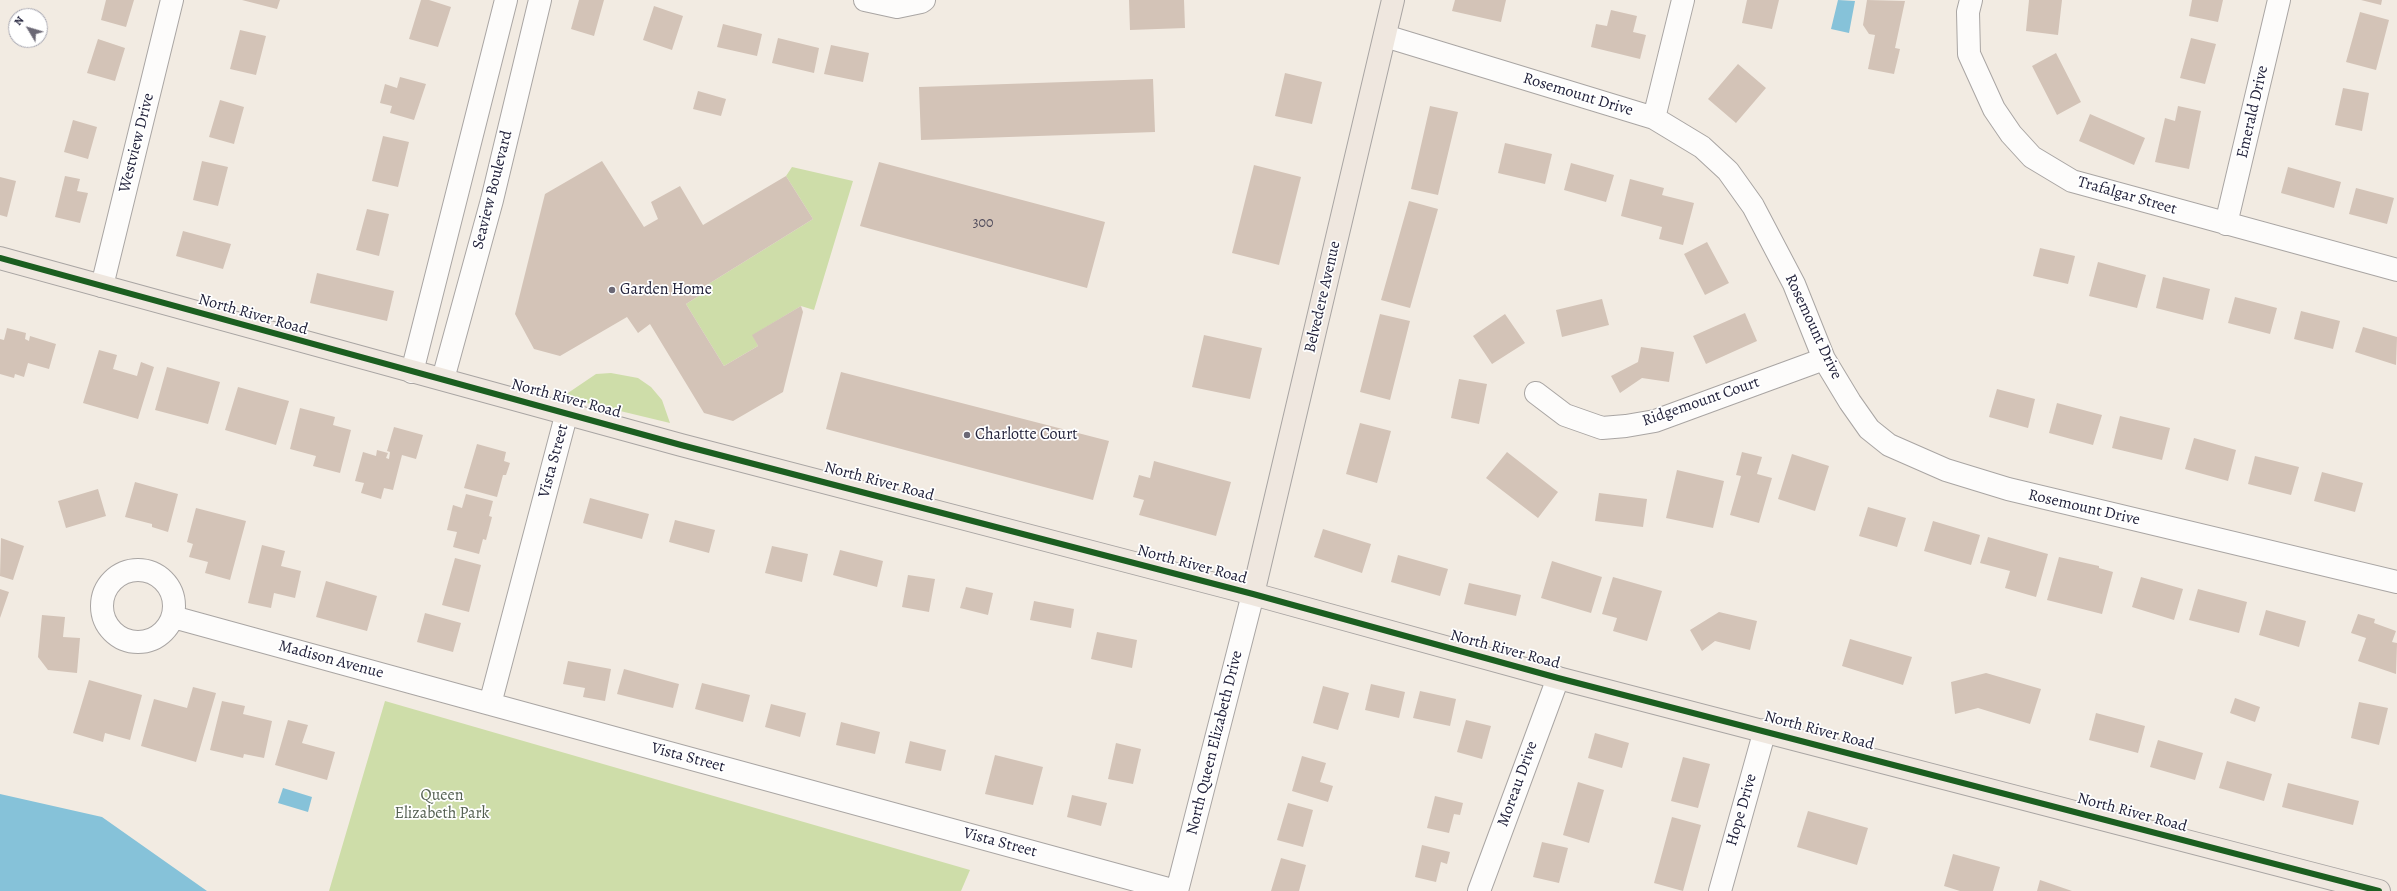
<!DOCTYPE html>
<html>
<head>
<meta charset="utf-8">
<style>
	body { margin:0 }
	#map { position:relative; width:2397px; height:891px; overflow:hidden; background:#f2ebe2; font-family:Alegreya,serif }
	canvas { display:block }
	.north { position:absolute; left:8px; top:8px; width:40px; height:40px; box-sizing:border-box; background:#fff; border:1px solid #a7a7b1; border-radius:50%; rotate:308deg; font-size:11px; font-weight:700; line-height:16px; text-align:center; color:#22223b }
	.north::after { content:''; display:block; margin:auto; width:14px; height:18px; background:#6b6875; clip-path:polygon(50% 0,100% 100%,50% 72%,0 100%) }
</style>
</head>
<body>
<div id="map">
<canvas width="2397" height="891"></canvas>
<div class="north">N</div>
</div>
<script>
const ctx = document.querySelector('canvas').getContext('2d');
ctx.lineJoin = 'round';
function fillPath(path, color) { ctx.fillStyle = color; ctx.fill(path, 'evenodd'); }
const poly = rows => new Path2D(rows.map(r => 'M' + r).join(''));
function strokePath(path, color, width, dash) { ctx.strokeStyle = color; ctx.lineWidth = width; ctx.lineCap = dash ? 'butt' : 'round'; ctx.setLineDash(dash || []); ctx.stroke(path); }
function write(font, color, halo, rows, align = 'center') {
  ctx.font = font + ' Alegreya,serif'; ctx.lineWidth = 3.5; ctx.setLineDash([]); ctx.textBaseline = 'middle'; ctx.strokeStyle = halo; ctx.fillStyle = color; for (const [text, x, y, turn = 0] of rows) {
    ctx.save(); ctx.translate(x, y); ctx.rotate((+turn || 0) * Math.PI / 180); ctx.textAlign = isNaN(turn) ? turn : align; if (halo) ctx.strokeText(text, 0, 0); ctx.fillText(text, 0, 0); ctx.restore();
  }
}
fillPath(poly([
	[792,167,853,181,814,310,801,306,753,335,758,346,724,366,686,304,705,292,702,288,813,219,786,176],
	[611,373,638,378,651,387,662,400,670,423,562,397,596,374],
	[385,701,970,870,961,891,329,891]
]), '#cedda9');
fillPath(poly([
	[1838,0,1855,1,1849,33,1831,29],
	[283,788,312,797,308,812,278,803],
	[0,794,102,817,207,891,0,891]
]), '#86c2d9');
fillPath(poly([
	[106,0,134,0,126,27,101,20],
	[242,0,280,0,277,9],
	[421,0,429,0,451,7,438,47,409,39],
	[579,0,604,0,594,36,571,29],
	[1129,0,1184,0,1185,28,1130,30],
	[1455,0,1506,0,1501,22,1452,11],
	[1747,0,1779,0,1772,29,1742,23],
	[1867,0,1905,1,1895,48,1900,49,1894,74,1868,69,1875,35,1869,34,1863,25],
	[2029,0,2062,0,2058,35,2026,31],
	[2192,0,2223,0,2218,22,2189,16],
	[2361,0,2382,0,2381,5],
	[654,6,683,16,672,50,643,40],
	[1611,10,1637,16,1633,32,1646,35,1640,59,1591,47,1596,24,1607,26],
	[2360,12,2389,20,2376,70,2346,62],
	[723,24,762,34,757,56,717,47],
	[240,30,266,36,256,75,230,69],
	[778,38,819,48,814,73,772,63],
	[2191,38,2216,44,2205,84,2180,78],
	[98,39,125,48,115,81,87,73],
	[831,45,869,53,863,82,824,74],
	[2056,53,2081,102,2057,115,2032,66],
	[1738,64,1766,88,1736,123,1708,99],
	[1285,73,1322,82,1312,124,1275,116],
	[400,77,426,84,414,120,390,113,392,106,380,103,385,84,397,88],
	[1153,79,1155,132,921,140,919,87],
	[2343,88,2369,93,2362,131,2335,125],
	[698,91,726,99,721,116,693,109],
	[220,100,244,107,234,144,209,137],
	[1430,106,1458,112,1438,195,1411,189],
	[2178,106,2201,111,2189,169,2155,162,2165,118,2175,121],
	[2090,114,2145,138,2134,165,2079,141],
	[73,120,97,127,88,159,64,152],
	[383,136,409,142,398,187,372,181],
	[1505,143,1552,154,1545,184,1498,173],
	[202,161,228,167,218,206,193,200],
	[602,161,644,227,658,219,651,202,680,186,703,225,786,176,813,219,702,288,705,292,686,304,724,366,758,346,752,335,801,306,803,312,783,392,733,421,704,413,650,324,638,333,627,317,560,356,534,349,515,314,545,194],
	[879,162,1105,222,1087,288,860,226],
	[1571,163,1614,175,1606,202,1564,190],
	[1254,165,1301,177,1279,265,1232,253],
	[2288,167,2341,182,2334,208,2281,193],
	[65,176,80,179,77,191,88,193,80,223,55,217],
	[0,177,16,181,7,217,0,215],
	[1630,179,1664,188,1662,195,1694,203,1683,245,1659,239,1662,227,1621,216],
	[2356,188,2394,198,2387,224,2349,214],
	[1409,201,1438,209,1410,308,1381,300],
	[367,209,389,214,379,256,356,250],
	[183,231,231,244,223,269,176,256],
	[1707,242,1729,283,1705,295,1684,254],
	[2040,248,2075,256,2068,284,2033,276],
	[2098,262,2146,275,2137,308,2089,296],
	[317,273,394,291,387,321,310,303],
	[2163,277,2210,289,2203,320,2156,308],
	[2235,297,2277,308,2270,334,2228,323],
	[1602,299,1609,325,1562,337,1556,310],
	[2301,311,2340,321,2333,349,2294,339],
	[1745,313,1757,341,1706,364,1693,336],
	[1380,314,1410,321,1390,400,1360,392],
	[1505,314,1525,343,1492,364,1473,336],
	[2363,327,2397,337,2396,365,2355,352],
	[7,328,26,333,25,339,29,341,30,336,56,344,49,369,28,363,24,377,15,374,14,378,0,374,0,339,4,340],
	[1204,335,1262,348,1250,399,1192,387],
	[1641,347,1674,352,1669,382,1642,378,1620,393,1611,376,1638,362],
	[99,350,117,355,113,369,137,376,141,362,154,367,138,419,83,403],
	[167,367,220,382,208,424,155,410],
	[841,372,1109,441,1093,500,826,429],
	[1459,379,1487,384,1479,424,1451,418],
	[238,387,289,401,276,445,225,430],
	[1997,389,2035,399,2028,428,1989,417],
	[2057,403,2102,415,2093,445,2049,433],
	[300,408,335,417,333,425,351,430,340,473,313,466,316,456,290,449],
	[2120,416,2170,428,2162,460,2112,448],
	[1360,423,1391,431,1377,483,1346,474],
	[394,427,423,435,416,459,402,455,393,490,384,488,381,499,361,493,364,483,355,481,363,452,376,456,377,450,388,453,386,458,389,459,390,452,387,451],
	[2194,438,2236,450,2228,481,2185,469],
	[477,444,506,452,504,461,510,463,506,475,503,475,497,497,464,488],
	[1507,452,1558,492,1538,518,1486,478],
	[1742,452,1762,457,1757,474,1772,478,1759,523,1730,515,1741,476,1736,475],
	[1792,454,1829,466,1815,511,1778,499],
	[2255,456,2299,467,2291,495,2248,484],
	[1154,461,1231,482,1216,536,1139,515,1144,500,1133,497,1139,475,1150,478],
	[1677,470,1724,481,1713,528,1666,518],
	[2322,472,2363,483,2355,512,2314,501],
	[135,482,178,494,168,532,152,527,152,524,125,517],
	[98,489,106,516,66,528,58,501],
	[1599,493,1647,499,1643,527,1595,521],
	[466,494,493,501,489,516,492,517,486,540,483,539,479,554,453,547,457,532,447,530,453,505,462,508],
	[590,498,649,514,642,539,583,523],
	[1868,507,1906,518,1897,547,1859,536],
	[196,508,246,521,230,580,205,573,208,562,189,557,193,544,187,542],
	[675,520,715,530,709,553,669,542],
	[1933,521,1980,535,1971,565,1924,551],
	[1323,529,1371,544,1362,573,1314,557],
	[1988,537,2048,554,2036,597,2005,588,2010,571,1980,563],
	[1,538,24,546,13,580,0,576],
	[262,545,285,551,281,566,301,571,295,598,274,593,271,608,248,603],
	[772,546,808,554,802,582,765,573],
	[840,550,883,561,877,587,833,575],
	[1398,555,1448,569,1440,596,1391,582],
	[2059,557,2099,566,2099,568,2113,572,2102,614,2047,600],
	[455,558,481,565,469,612,442,605],
	[1552,561,1602,577,1591,613,1541,598],
	[908,575,935,579,929,612,902,607],
	[1613,577,1662,591,1647,641,1613,631,1617,618,1602,614],
	[2141,577,2183,589,2174,620,2132,607],
	[326,581,377,596,367,631,316,617],
	[1469,583,1521,595,1516,616,1464,604],
	[966,587,993,593,988,615,960,608],
	[0,589,9,592,0,618],
	[2198,589,2247,602,2239,633,2189,620],
	[1034,601,1074,609,1071,628,1030,620],
	[2266,610,2306,621,2299,647,2259,635],
	[1719,612,1757,621,1750,650,1715,641,1702,651,1690,630],
	[425,613,461,623,453,652,417,642],
	[2358,614,2375,619,2374,623,2396,631,2392,642,2397,643,2396,674,2358,661,2366,638,2351,633],
	[42,615,65,617,63,637,80,638,77,673,48,670,38,657],
	[1097,632,1137,640,1132,668,1091,659],
	[1850,639,1912,657,1903,685,1842,666],
	[568,661,611,669,605,701,583,697,585,688,563,684],
	[624,669,679,684,673,708,617,694],
	[1986,673,2041,689,2030,724,1978,708,1955,714,1951,682],
	[89,680,142,695,130,740,105,733,103,742,73,733],
	[702,683,750,695,743,722,695,709],
	[1371,684,1405,692,1399,718,1365,710],
	[1323,686,1349,693,1338,730,1313,723],
	[193,687,216,693,196,762,141,746,154,699,187,708],
	[1420,691,1456,699,1450,726,1413,718],
	[2235,698,2260,707,2255,722,2230,713],
	[222,701,245,706,243,714,272,721,264,758,244,754,243,758,210,750],
	[2359,702,2388,708,2379,745,2351,738],
	[771,704,806,713,800,737,765,727],
	[2096,713,2145,726,2138,753,2089,740],
	[288,720,308,725,302,743,335,752,327,780,275,765],
	[1466,720,1491,726,1482,759,1457,752],
	[841,722,880,732,875,754,836,745],
	[1595,733,1629,743,1622,768,1588,758],
	[2158,740,2203,753,2195,780,2150,767],
	[910,741,946,750,941,771,905,763],
	[1116,743,1141,749,1133,784,1108,779],
	[995,755,1043,767,1033,805,985,794],
	[1302,756,1326,763,1320,782,1333,786,1328,802,1292,791],
	[1683,757,1710,764,1698,808,1671,801],
	[2227,761,2272,774,2264,801,2219,788],
	[1578,782,1604,790,1589,843,1563,835],
	[2288,783,2359,801,2353,825,2282,807],
	[1072,795,1107,803,1101,826,1067,817],
	[1435,796,1463,803,1460,815,1454,814,1449,833,1427,828],
	[1288,803,1313,810,1303,847,1277,840],
	[1808,811,1868,828,1857,865,1797,847],
	[1672,817,1701,825,1683,891,1654,883],
	[1542,842,1568,848,1559,883,1533,877],
	[1422,845,1450,852,1447,864,1441,862,1436,882,1415,877],
	[1953,854,2000,867,1993,891,1960,891,1944,886],
	[1281,858,1306,865,1299,891,1271,891],
	[2040,880,2072,891,2037,891]
]), '#d3c3b7');
const minor = poly([
	[865,0,897,7,921,2,924,0],
	[1971,0,1968,12,1969,54,1994,109,2011,134,2032,157,2072,181,2397,270],
	[1385,36,1654,118,1702,147,1728,171,1753,206,1794,284,1824,359,1850,402,1869,429,1889,445,1946,470,2008,489,2397,582],
	[1654,118,1683,0],
	[2226,224,2279,0],
	[102,286,172,0],
	[412,372,506,0],
	[443,379,492,200,540,0],
	[1536,393,1565,415,1602,428,1626,426,1655,421,1824,359],
	[567,412,490,704,1176,891],
	'102 606a36 36 0 1 1 72 0a36 36 0 1 1-72 0Z',
	[173,617,490,704],
	[1177,891,1253,594],
	[1479,891,1558,678],
	[1720,891,1765,730]
]);
const major = poly([
	[0,258,681,445,1253,594,1558,678,2379,891],
	[1253,594,1393,0]
]);
strokePath(minor, '#a9a5a3', 24);
strokePath(major, '#a9a5a3', 24);
strokePath(minor, '#fdfcfb', 22);
strokePath(major, '#efe7df', 22);
strokePath(poly([
	[0,258,681,445,1253,594,1558,678,2379,891]
]), '#1b5e20', 6);
for (const [x, y, r, color] of [
	[612,290,4,"#6b6875"],
	[967,435,4,"#6b6875"]
]) { const dot = new Path2D(); dot.arc(x, y, r, 0, 2 * Math.PI); ctx.fillStyle = color; ctx.fill(dot); strokePath(dot, '#fff', 1.5); }
write('14px', '#4e4a5a', null, [
	["300",983,224]
]);
write('16px', '#22223b', '#fff', [
	["Rosemount Drive",1578,95,17],
	["Emerald Drive",2253,112,-77],
	["Westview Drive",137,143,-76],
	["Seaview Boulevard",493,190,-76],
	["Trafalgar Street",2127,196,16],
	["Belvedere Avenue",1323,297,-77],
	["North River Road",253,315,16],
	["Rosemount Drive",1813,327,65],
	["North River Road",566,399,15],
	["Ridgemount Court",1701,402,-19],
	["Vista Street",554,461,-75],
	["North River Road",879,482,15],
	["Rosemount Drive",2084,508,13],
	["North River Road",1192,565,15],
	["North River Road",1505,650,15],
	["Madison Avenue",331,660,15],
	["North River Road",1819,731,15],
	["North Queen Elizabeth Drive",1215,743,-76],
	["Vista Street",688,758,15],
	["Moreau Drive",1518,784,-70],
	["Hope Drive",1742,810,-74],
	["North River Road",2132,813,15],
	["Vista Street",1000,843,15]
]);
write('16px', '#22223b', '#fff', [
	["Garden Home",620,290],
	["Charlotte Court",975,435]
], 'left');
write('16px', '#546051', '#fff', [
	["Queen",442,796],
	["Elizabeth Park",442,814]
]);
</script>
</body>
</html>
